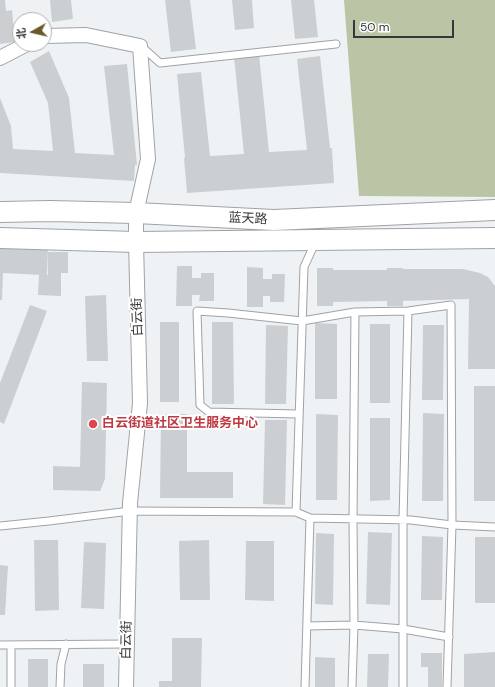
<!DOCTYPE html>
<html>
<head>
<meta charset="utf-8">
<style>
	body { margin:0 }
	#map { position:relative; width:495px; height:687px; overflow:hidden; background:#eff2f5; font-family:"DM Sans","Noto Sans SC",sans-serif }
	canvas { display:block }
	.north { position:absolute; left:12px; top:12px; width:40px; height:40px; box-sizing:border-box; background:#fff; border:1px solid #afafaf; border-radius:50%; rotate:262deg; font-size:11px; font-weight:700; line-height:16px; text-align:center; color:#363738 }
	.north::after { content:''; display:block; margin:auto; width:14px; height:18px; background:#6b5827; clip-path:polygon(50% 0,100% 100%,50% 72%,0 100%) }
	.scale { position:absolute; left:353px; top:20px; width:101px; height:18px; box-sizing:border-box; border:2px solid #363738; border-top:0; padding-left:5px; font-size:12px; line-height:14px; white-space:nowrap; color:#363738; -webkit-text-stroke:3px #fff; paint-order:stroke }
</style>
</head>
<body>
<div id="map">
<canvas width="495" height="687"></canvas>
<div class="north">北</div>
<div class="scale">50 m</div>
</div>
<script>
const ctx = document.querySelector('canvas').getContext('2d');
ctx.lineJoin = 'round';
function fillPath(path, color) { ctx.fillStyle = color; ctx.fill(path, 'evenodd'); }
const poly = rows => new Path2D(rows.map(r => 'M' + r).join(''));
function strokePath(path, color, width, dash) { ctx.strokeStyle = color; ctx.lineWidth = width; ctx.lineCap = dash ? 'butt' : 'round'; ctx.setLineDash(dash || []); ctx.stroke(path); }
function write(font, color, halo, rows, align = 'center') {
  ctx.font = font + ' "DM Sans","Noto Sans SC",sans-serif'; ctx.lineWidth = 4; ctx.setLineDash([]); ctx.textBaseline = 'middle'; ctx.strokeStyle = halo; ctx.fillStyle = color; for (const [text, x, y, turn = 0] of rows) {
    ctx.save(); ctx.translate(x, y); ctx.rotate((+turn || 0) * Math.PI / 180); ctx.textAlign = isNaN(turn) ? turn : align; if (halo) ctx.strokeText(text, 0, 0); ctx.fillText(text, 0, 0); ctx.restore();
  }
}
fillPath(poly([
	[344,0,495,0,495,197,359,196]
]), '#b9c5a4');
fillPath(poly([
	[0,0,5,0,6,11,12,10,15,42,0,44],
	[50,0,71,0,73,19,52,22],
	[165,0,190,0,196,49,171,52],
	[232,0,252,0,254,28,235,30],
	[291,0,314,0,318,37,295,39],
	[49,51,69,98,75,153,114,155,104,66,127,64,137,165,135,165,134,181,0,173,0,98,11,126,13,149,53,151,48,103,30,62],
	[259,54,269,152,307,150,297,59,320,56,330,148,332,148,334,183,187,193,184,158,185,158,177,74,201,72,210,156,244,154,234,57],
	[0,248,48,249,47,275,48,275,48,252,68,252,68,273,61,273,61,296,38,295,39,275,43,275,3,273,2,300,0,300],
	[177,266,192,266,192,278,201,278,201,273,214,273,214,301,199,301,200,295,192,295,192,306,176,306],
	[247,267,263,268,263,279,272,279,272,274,285,274,284,302,270,302,270,296,263,296,263,307,247,307],
	[317,268,333,268,333,270,387,270,387,268,403,268,403,269,463,269,480,273,488,277,495,286,495,369,468,369,469,299,403,301,403,306,387,306,387,301,333,302,333,306,317,306],
	[106,295,108,361,87,361,85,296],
	[30,305,47,311,4,424,0,422,0,383],
	[160,322,179,322,179,402,160,402],
	[212,322,233,322,234,404,212,404],
	[315,323,337,324,337,399,315,399],
	[370,324,390,324,390,403,370,403],
	[266,325,288,326,286,404,265,404],
	[423,325,444,325,443,400,422,400],
	[82,382,107,383,105,479,100,491,53,490,53,466,80,467],
	[474,386,495,386,495,501,474,501],
	[423,413,444,414,443,501,422,501],
	[161,414,187,414,187,472,233,472,233,498,160,498],
	[316,414,338,415,337,500,316,500],
	[370,418,390,418,390,500,370,501],
	[265,420,287,420,285,505,263,504],
	[368,532,392,533,390,605,366,604],
	[316,533,334,534,333,605,315,604],
	[422,536,443,537,442,600,421,600],
	[475,537,495,537,495,603,475,603],
	[34,540,58,540,59,610,35,611],
	[209,540,210,600,180,600,179,541],
	[246,541,274,541,274,601,245,600],
	[84,542,106,543,104,609,81,608],
	[0,565,8,566,5,615,0,615],
	[172,638,202,638,201,687,159,687,159,681,172,681],
	[495,652,495,687,464,687,464,654],
	[421,653,442,653,442,687,428,687,428,667,421,667],
	[368,654,389,654,388,687,367,687],
	[315,657,335,658,335,687,315,687],
	[28,659,48,659,48,687,28,687],
	[83,664,104,664,104,687,83,687]
]), '#cccfd2');
const lane = poly([
	[141,46,160,63,336,44],
	[298,414,209,412,200,405,197,311,228,313,302,321,355,312,408,311,451,305,452,525,447,687],
	[296,512,304,267,315,243],
	[0,526,49,521,130,511,296,512,310,518,411,520,452,525,495,527],
	[307,626,354,625,403,629,449,637],
	[0,645,127,644],
	[11,687,11,645],
	[60,687,61,664,66,644],
	[305,687,310,518],
	[352,687,354,625,353,520,355,312],
	[403,687,403,520,408,311]
]);
const street = poly([
	[44,36,86,35,140,46,148,159,136,213,136,242,140,403,130,503,126,687],
	[0,58,27,44]
]);
const secondary = poly([
	[0,212,50,211,136,213,274,220,495,210],
	[0,238,136,242,495,238]
]);
strokePath(lane, '#a0a2a6', 9);
strokePath(street, '#a0a2a6', 16);
strokePath(secondary, '#a0a2a6', 22);
strokePath(lane, '#fff', 7);
strokePath(street, '#fff', 14);
strokePath(secondary, '#fff', 20);
for (const [x, y, r, color] of [
	[93,424,5,"#e0444e"]
]) { const dot = new Path2D(); dot.arc(x, y, r, 0, 2 * Math.PI); ctx.fillStyle = color; ctx.fill(dot); strokePath(dot, '#fff', 1.5); }
write('13px', '#363738', '#fff', [
	["蓝天路",248,219,3],
	["白云街",138,317,-92],
	["白云街",127,640,-89]
]);
write('bold 13px', '#be3a42', '#fff', [
	["白云街道社区卫生服务中心",102,424]
], 'left');
</script>
</body>
</html>
